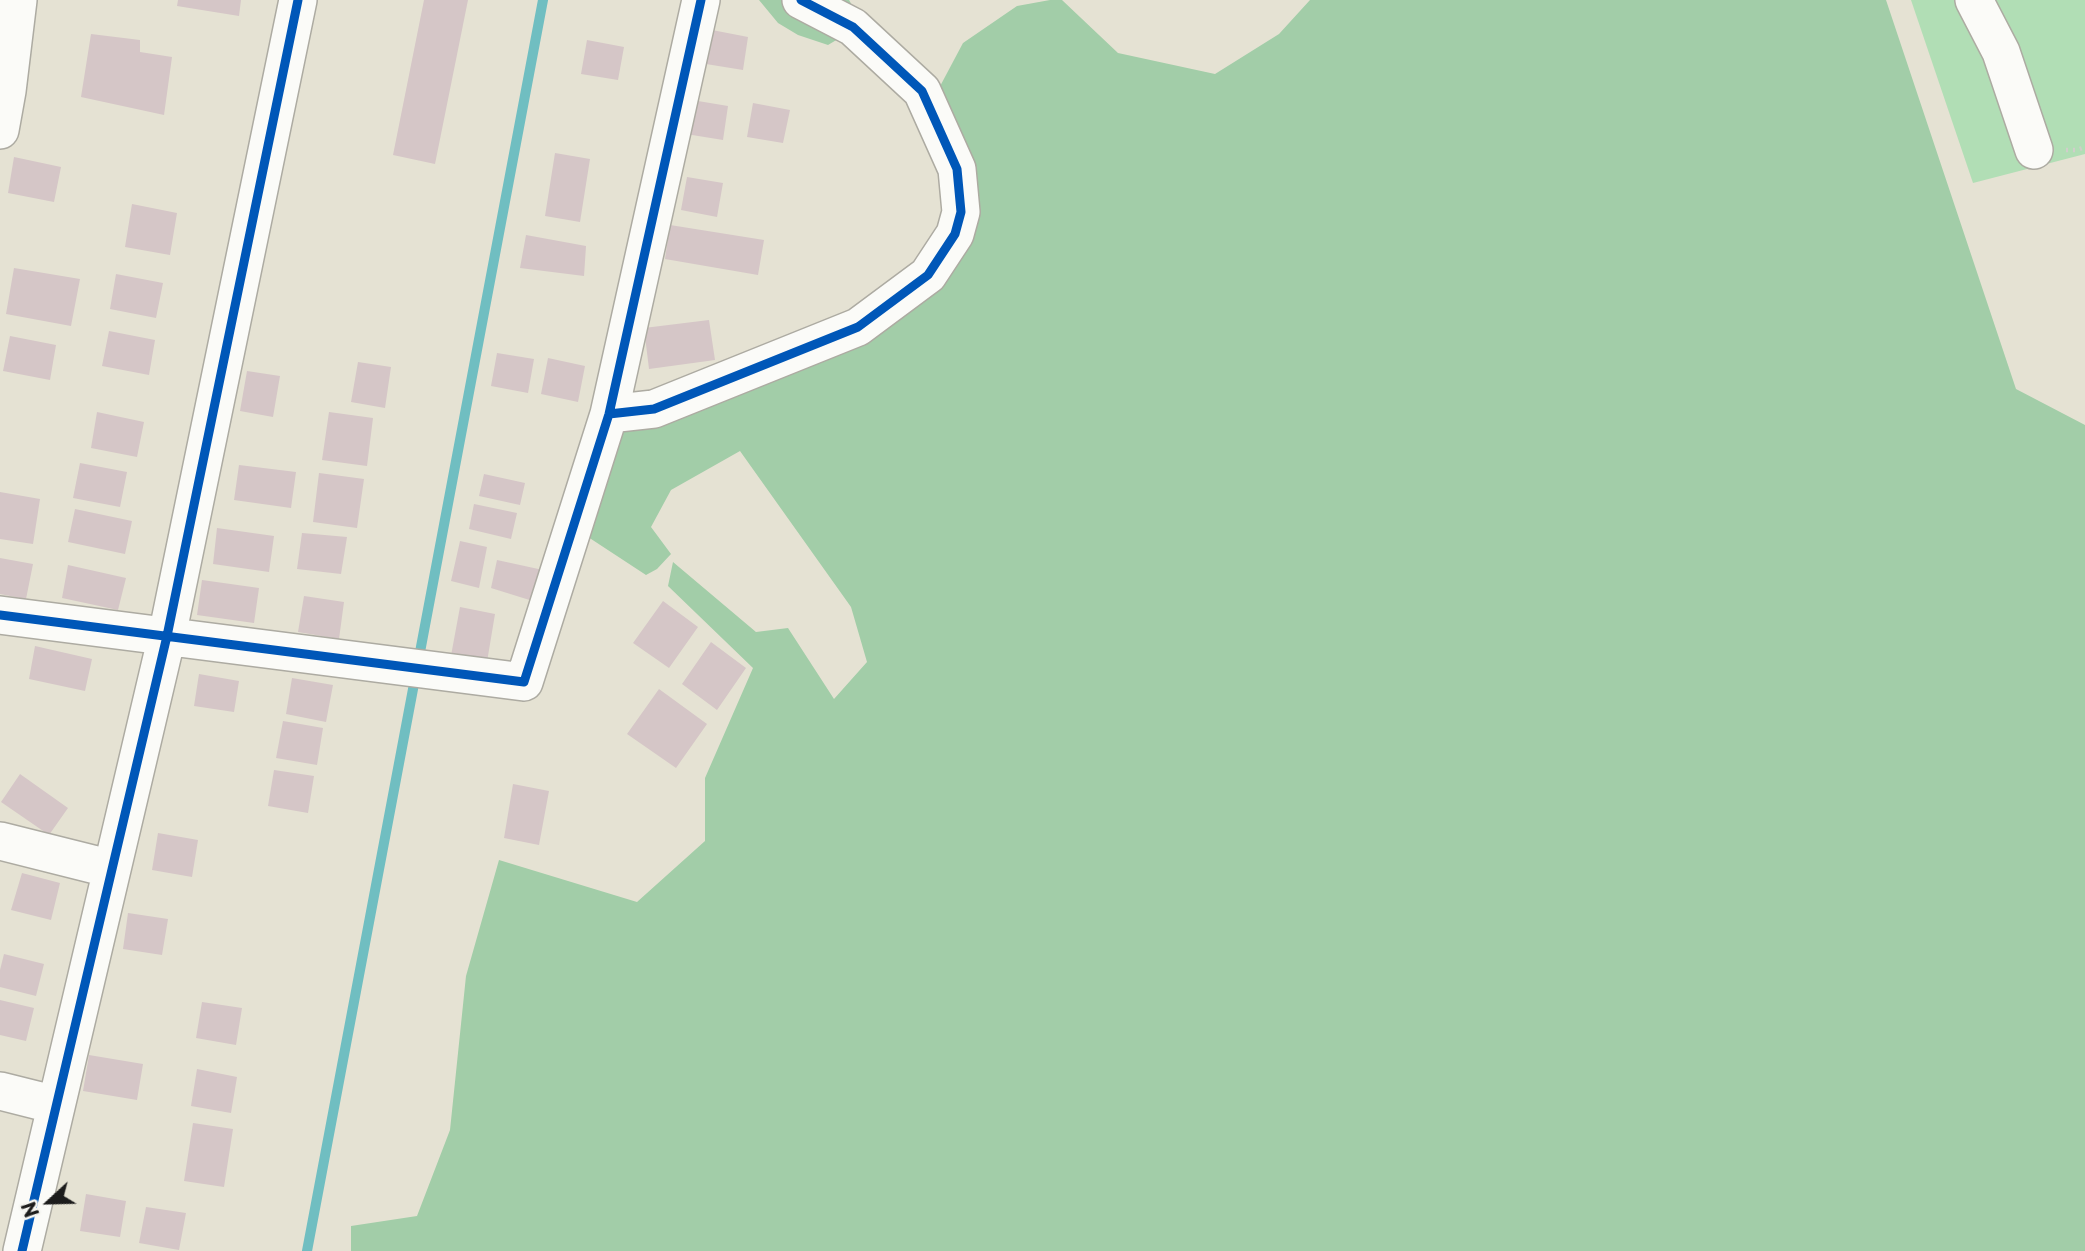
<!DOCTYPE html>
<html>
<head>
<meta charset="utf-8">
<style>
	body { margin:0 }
	#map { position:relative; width:2085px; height:1251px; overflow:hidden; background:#e5e2d3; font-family:"Playpen Sans",sans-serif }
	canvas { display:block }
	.north { position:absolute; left:14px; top:1167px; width:70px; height:70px; -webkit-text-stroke:5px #f6f6f2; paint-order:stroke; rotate:248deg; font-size:19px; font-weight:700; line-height:28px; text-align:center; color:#1c1c1c }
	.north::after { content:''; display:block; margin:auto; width:24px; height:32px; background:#1c1c1c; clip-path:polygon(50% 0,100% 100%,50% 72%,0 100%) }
</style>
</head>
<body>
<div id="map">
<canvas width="2085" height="1251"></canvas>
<div class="north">N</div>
</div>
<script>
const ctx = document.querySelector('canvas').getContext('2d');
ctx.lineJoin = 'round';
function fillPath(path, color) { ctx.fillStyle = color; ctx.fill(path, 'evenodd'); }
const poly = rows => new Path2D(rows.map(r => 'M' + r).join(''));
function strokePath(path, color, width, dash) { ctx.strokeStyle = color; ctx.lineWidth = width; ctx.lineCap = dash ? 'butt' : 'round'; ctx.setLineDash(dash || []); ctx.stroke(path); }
fillPath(poly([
	[1911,0,2085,0,2085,154,1973,183]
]), '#b1deb5');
fillPath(poly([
	[759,0,849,0,863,24,828,45,798,35,778,23],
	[1050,0,1062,0,1118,53,1215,74,1279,34,1310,0,1886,0,2016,389,2085,425,2085,1251,351,1251,351,1226,417,1216,450,1130,466,976,499,860,637,902,705,841,705,778,753,668,668,586,673,562,756,632,788,628,834,699,867,662,851,607,740,451,671,490,651,527,671,554,657,569,646,575,585,535,621,430,858,327,966,214,929,107,963,43,1017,6]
]), '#a2cda8');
strokePath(poly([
	[307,1251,543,0]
]), '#70bec1', 10);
fillPath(poly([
	[178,0,241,0,239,16,177,6],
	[424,0,468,0,435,164,393,155],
	[712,30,748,37,743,70,706,64],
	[91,34,140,40,140,52,172,57,164,115,81,97],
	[587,40,624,47,618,80,581,74],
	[692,100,728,106,723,140,686,134],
	[753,103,790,110,783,143,747,137],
	[555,153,590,159,580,222,545,216],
	[14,157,61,167,54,202,8,193],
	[687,177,723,183,717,217,681,210],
	[132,204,177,213,170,255,125,247],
	[670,225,764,240,758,275,665,259],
	[526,235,586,246,584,276,520,268],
	[14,268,80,279,71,326,6,314],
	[116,274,163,283,156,318,110,309],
	[709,320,715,360,649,369,644,328],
	[109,331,155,340,149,375,102,366],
	[10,336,56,345,50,380,3,371],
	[497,353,534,359,528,393,491,386],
	[548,358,585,366,578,402,541,394],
	[358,362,391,367,385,408,351,402],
	[247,371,280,376,273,417,240,411],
	[97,412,144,422,137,457,91,448],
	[329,412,373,418,367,466,322,460],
	[80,463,127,472,120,507,73,498],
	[239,465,296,472,291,508,234,500],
	[319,473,364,479,357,528,313,522],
	[484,474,525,483,520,505,479,496],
	[0,492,40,499,33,544,0,539],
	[474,504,517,513,511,539,469,529],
	[75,509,132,521,125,554,68,542],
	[217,528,274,536,269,572,213,564],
	[302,533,347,537,341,574,297,569],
	[460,541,487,547,479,588,451,581],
	[0,558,33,564,26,599,0,594],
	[497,560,543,570,536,602,491,588],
	[68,565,126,578,118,610,62,598],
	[202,580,259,588,254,623,197,615],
	[304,596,344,602,339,639,298,632],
	[663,601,698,627,669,668,633,643],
	[460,607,495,614,486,668,450,661],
	[711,642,746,668,717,710,682,684],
	[35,646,92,659,85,691,29,679],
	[199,674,239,681,234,712,194,706],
	[292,678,333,685,326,722,286,714],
	[659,689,707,724,676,768,627,734],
	[283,721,323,728,317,765,276,758],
	[274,770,314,776,308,813,268,806],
	[20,774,68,808,49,835,1,802],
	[513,784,549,791,539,845,504,838],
	[158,833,198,840,192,877,152,870],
	[22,873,60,883,51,920,11,910],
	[128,913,168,919,162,955,123,949],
	[4,954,44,964,36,996,0,987,0,970],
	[0,1000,34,1008,26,1041,0,1035],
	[202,1002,242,1008,236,1045,196,1038],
	[89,1055,143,1064,137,1100,83,1091],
	[197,1069,237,1077,231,1113,191,1106],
	[193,1123,233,1129,224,1187,184,1181],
	[86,1194,126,1201,120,1237,80,1231],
	[146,1207,186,1213,179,1250,139,1243]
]), '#d5c6c7');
const minor = poly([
	[1974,0,2001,52,2034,150],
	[0,130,7,91,18,0],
	[609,414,654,409,858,327,928,275,955,234,961,212,957,169,922,91,853,27,801,0],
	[0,615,524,682,609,414,701,0],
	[0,841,112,869],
	[0,1091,56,1105],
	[22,1251,167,636,298,0]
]);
strokePath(minor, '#adaba2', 40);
strokePath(poly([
	[2066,150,2077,150,2085,147]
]), '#d0ceca', 4.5, [2, 5]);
strokePath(minor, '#fbfbf8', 37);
strokePath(poly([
	[609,414,654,409,858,327,928,275,955,234,961,212,957,169,922,91,853,27,801,0],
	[0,615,524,682,609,414,701,0],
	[22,1251,167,636,298,0]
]), '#0057b8', 9);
</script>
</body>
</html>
